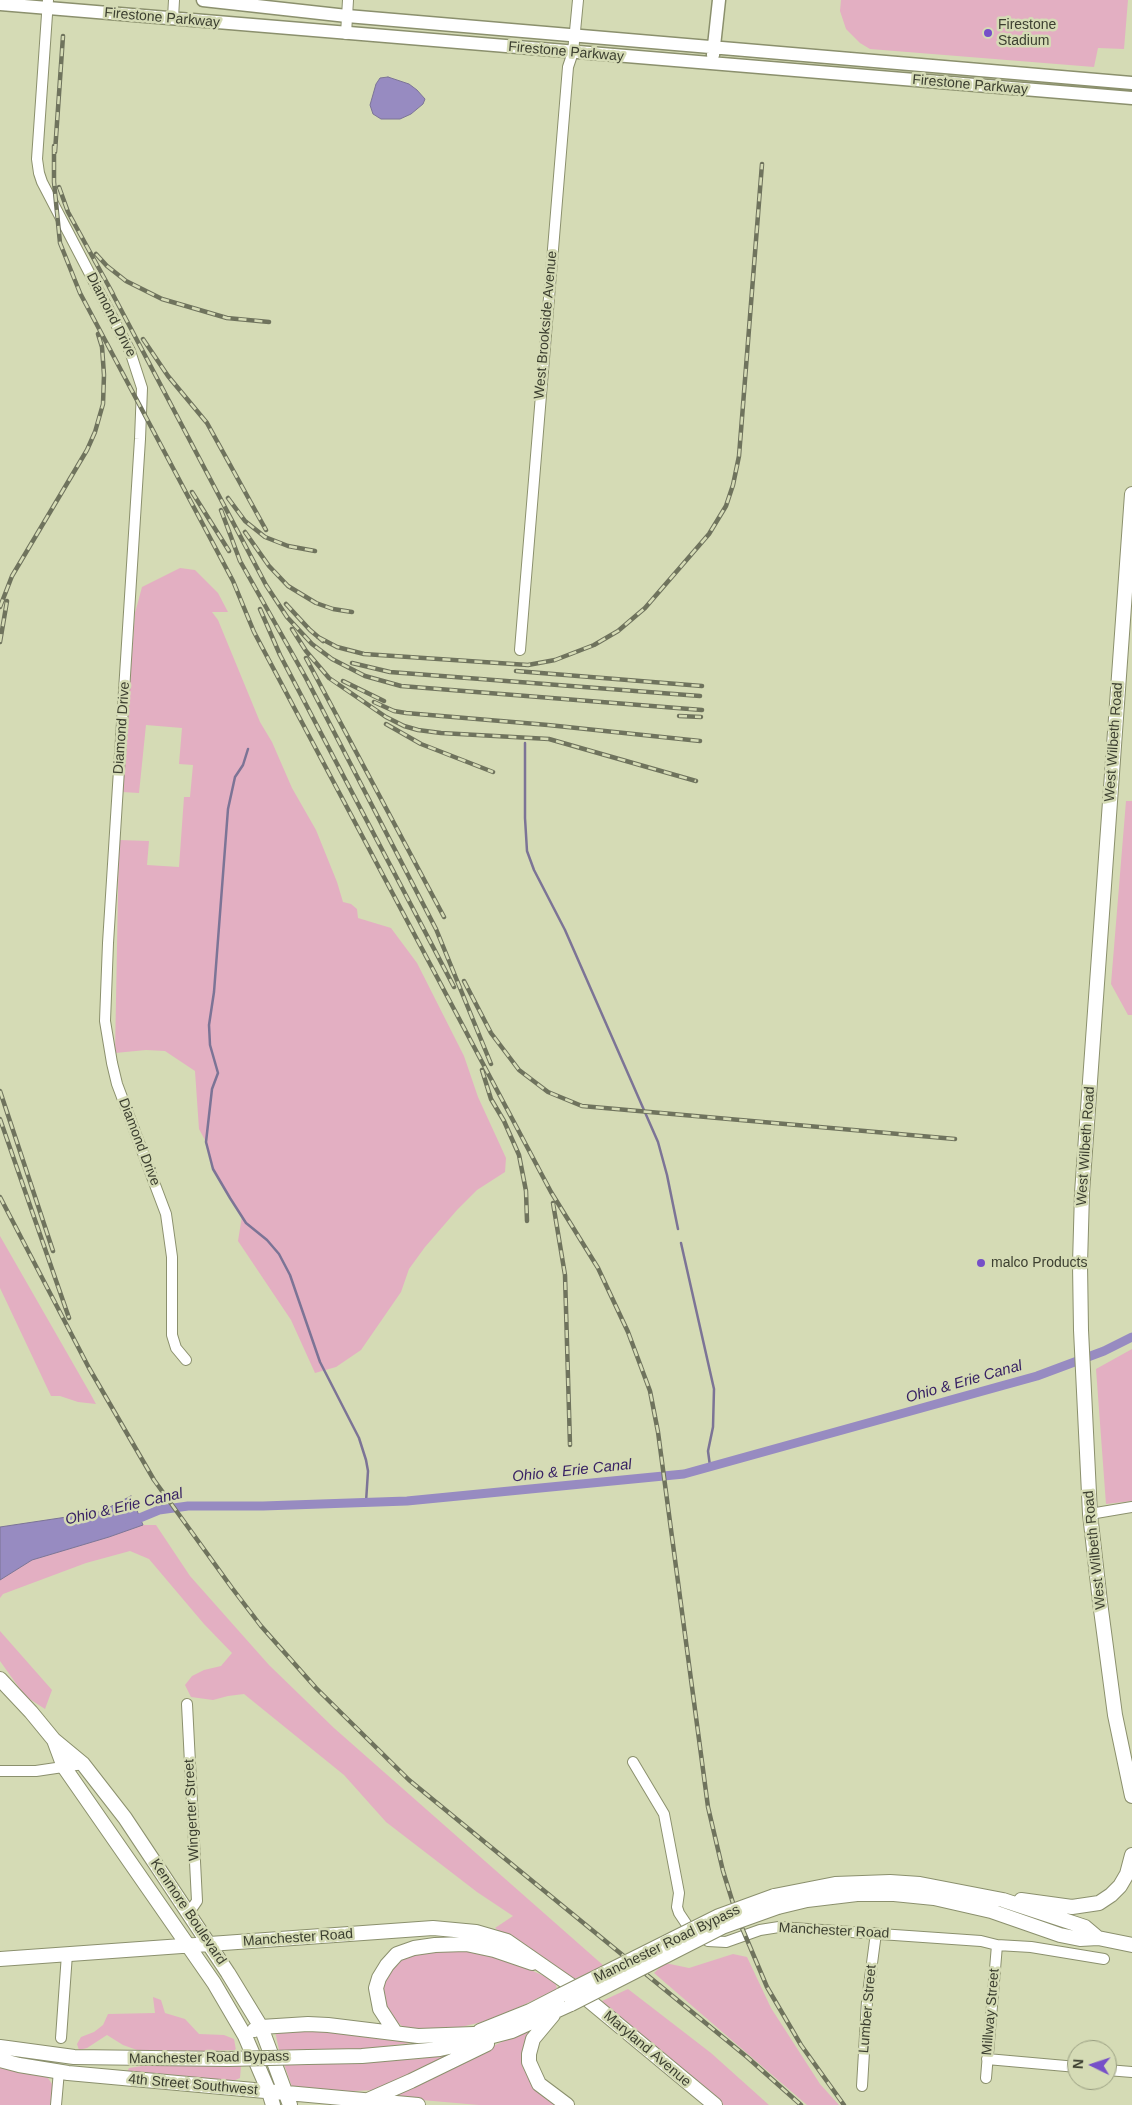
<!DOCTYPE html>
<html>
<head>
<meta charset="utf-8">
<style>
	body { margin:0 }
	#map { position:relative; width:1132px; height:2105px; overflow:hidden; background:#d5dbb5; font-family:Arial,sans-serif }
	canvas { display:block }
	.north { position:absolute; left:1067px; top:2040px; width:50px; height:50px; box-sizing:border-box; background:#d5dbb5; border:1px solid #989d80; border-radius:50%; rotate:274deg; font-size:14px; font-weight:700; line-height:20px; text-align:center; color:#3c3f30 }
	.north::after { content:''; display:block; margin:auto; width:18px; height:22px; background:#764fc8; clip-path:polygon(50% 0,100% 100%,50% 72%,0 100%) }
</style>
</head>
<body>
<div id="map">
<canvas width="1132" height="2105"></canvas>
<div class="north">N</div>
</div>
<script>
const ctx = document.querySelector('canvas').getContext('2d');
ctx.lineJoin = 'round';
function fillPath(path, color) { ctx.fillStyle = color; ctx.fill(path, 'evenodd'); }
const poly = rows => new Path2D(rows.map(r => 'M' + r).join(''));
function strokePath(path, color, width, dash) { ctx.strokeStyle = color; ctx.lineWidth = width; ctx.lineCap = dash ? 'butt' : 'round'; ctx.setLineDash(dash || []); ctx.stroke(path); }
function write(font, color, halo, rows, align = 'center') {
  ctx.font = font + ' Arial,sans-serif'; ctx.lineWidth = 5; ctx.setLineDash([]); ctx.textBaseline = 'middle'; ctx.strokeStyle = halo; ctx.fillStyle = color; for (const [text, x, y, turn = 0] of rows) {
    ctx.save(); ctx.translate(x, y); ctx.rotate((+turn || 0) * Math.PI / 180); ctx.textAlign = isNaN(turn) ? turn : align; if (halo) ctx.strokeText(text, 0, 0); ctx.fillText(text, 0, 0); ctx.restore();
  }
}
fillPath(poly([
	[841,0,1128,0,1124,49,1098,48,1094,67,870,49,860,43,846,29,840,11],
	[180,568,195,570,218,593,228,612,212,612,218,620,260,722,272,742,292,788,316,830,337,882,343,902,351,904,357,909,358,918,391,928,417,963,464,1056,478,1097,506,1158,505,1172,477,1190,457,1210,425,1247,409,1269,401,1292,361,1350,336,1367,315,1373,291,1320,238,1241,242,1216,213,1169,206,1142,199,1129,195,1071,165,1051,146,1050,115,1053,119,840,149,841,147,865,179,867,184,797,190,797,193,765,179,764,182,728,146,725,139,793,122,792,135,613,142,587],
	[1126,801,1132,801,1132,1015,1128,1015,1111,984],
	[0,1236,90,1393,96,1404,78,1402,60,1396,51,1396,0,1288],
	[1132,1349,1132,1501,1106,1504,1096,1369],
	[143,1525,156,1525,190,1576,269,1665,334,1728,604,1966,570,1981,495,1928,513,1916,477,1892,386,1822,344,1775,244,1694,228,1696,213,1700,191,1697,185,1685,192,1676,204,1670,221,1666,232,1653,204,1624,149,1559,130,1551,86,1563,3,1594,0,1598,0,1580,32,1560,109,1537],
	[0,1631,52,1690,45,1709,25,1696,0,1661],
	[462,1948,511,1961,555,1981,557,1989,494,2019,457,2028,417,2031,402,2026,389,2015,382,1989,391,1966,409,1954],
	[733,1954,747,1957,771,2008,820,2084,839,2105,807,2105,654,1973,665,1963,689,1968],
	[628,1989,711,2053,769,2105,724,2105,600,2002],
	[153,1997,161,2000,165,2013,185,2019,199,2034,224,2035,234,2039,236,2050,170,2052,137,2050,123,2045,107,2035,87,2048,79,2050,77,2044,81,2037,94,2032,103,2025,108,2014,155,2013],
	[535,2026,529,2040,547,2098,555,2105,479,2105,387,2097],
	[308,2027,419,2042,339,2052,279,2050,275,2031],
	[474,2045,375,2090,333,2092,292,2087,284,2064,420,2059],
	[0,2065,42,2073,48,2078,52,2084,53,2099,51,2105,0,2105],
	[142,2066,241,2066,240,2078,233,2081,127,2072,129,2068]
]), '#e3afc2');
const water = poly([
	[388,77,409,84,417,90,425,99,423,104,411,114,400,119,381,119,373,114,370,105,376,84,380,78,388,77],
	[131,1496,143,1525,109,1537,32,1560,0,1580,0,1527,100,1512,131,1496]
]);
fillPath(water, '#978bc1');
strokePath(water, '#7c7496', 1);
strokePath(poly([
	[525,743,525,818,527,851,534,870,565,930,658,1142,667,1175,678,1229],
	[248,749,243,765,235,777,228,809,214,992,209,1025,210,1045,218,1073,212,1089,206,1142,213,1169,230,1198,246,1223,267,1240,279,1254,290,1275,320,1362,359,1438,366,1460,368,1471,366,1502],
	[681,1243,714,1389,713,1427,708,1451,710,1466]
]), '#7c7496', 2.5);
strokePath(poly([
	[130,1522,159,1510,188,1506,263,1506,407,1501,684,1474,1037,1376,1104,1351,1132,1337]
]), '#978bc1', 9);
const minor = poly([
	[48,0,37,159,39,173,42,182,130,351,142,388,140,439,108,943,105,1021,112,1063,117,1084,166,1214,172,1257,172,1335,176,1348,186,1360],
	[173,18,174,0],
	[346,34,348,0],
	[520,650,568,67,573,52,578,0],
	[1090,1514,1132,1507],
	[187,1704,197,1901,188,1914],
	[633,1762,664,1814,679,1893,677,1907,679,1913,687,1925,708,1941,726,1942,760,1930,779,1927,981,1941,997,1945,1031,1947,1104,1959],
	[0,1771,36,1771,83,1764],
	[61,2038,67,1954],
	[987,2059,1077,2067],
	[1107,2070,1132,2072],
	[986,2078,997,1945],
	[862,2086,867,2001,876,1933],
	[56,2105,59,2071]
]);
const tertiary = poly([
	[203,0,347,16,1132,83],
	[0,4,1132,98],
	[713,55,719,0]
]);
const secondary = poly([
	[1132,494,1082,1193,1080,1264,1081,1330,1090,1514,1100,1602,1115,1715,1132,1796],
	[0,1679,31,1712,54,1740,64,1767,214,1983,245,2036,269,2092,273,2105],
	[54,1740,83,1764,125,1818,228,1973,261,2027,290,2105],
	[774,1896,835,1884,890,1882,920,1884,1003,1900,1085,1927,1098,1938],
	[1021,1900,1072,1907,1099,1903,1111,1895,1120,1886,1127,1874,1132,1855],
	[778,1907,807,1900,857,1894,894,1894,934,1898,991,1911,1060,1935,1080,1939,1098,1938,1132,1945],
	[0,1959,433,1928,476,1932,507,1941,569,1984,715,2105],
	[553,2015,533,2039,529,2054,529,2062,539,2084,567,2105],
	[254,2030,261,2027,308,2024,328,2025,418,2036,474,2034],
	[480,2031,530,2011,561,1995],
	[395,2032,380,2009,376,1988,379,1978,387,1965,397,1954,414,1948,435,1945,466,1944,494,1950,532,1963],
	[0,2047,74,2057,228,2059],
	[308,2057,362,2056,440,2049,458,2045,512,2031,571,2004],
	[0,2060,19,2065,68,2073,418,2105],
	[368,2100,411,2081,487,2044]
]);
strokePath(minor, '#8b906d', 12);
strokePath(tertiary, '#8b906d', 15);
strokePath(secondary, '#8b906d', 16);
strokePath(minor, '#fff', 10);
strokePath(tertiary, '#fff', 12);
strokePath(secondary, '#fff', 14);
const rail = poly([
	[54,146,54,182,60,243,80,293,233,581,254,632,551,1192,598,1268,628,1332,650,1391,658,1432,708,1807,723,1871,737,1916,767,1987,801,2045,844,2105],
	[55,152,63,36],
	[59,187,68,212,113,294],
	[96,254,107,266,126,281,162,299,227,318,269,322],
	[109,287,266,585,287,617,312,644,332,659,365,676,401,686,702,710],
	[143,339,168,376,207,423,266,530],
	[192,492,229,551],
	[228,498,245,521,265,537,288,546,315,551],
	[221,510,240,561,306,678,436,929,491,1064],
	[245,532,269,566,288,586,316,603,333,609,352,612],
	[286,604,310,630,323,641],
	[0,607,12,576,87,450,95,432,103,404,104,375,102,347,98,334],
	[260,609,280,655,454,987],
	[292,629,306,651,329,678,386,717,404,726,418,730,441,733,549,739,696,781],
	[318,637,337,647,364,654,528,665,555,660,594,645,618,631,645,608,709,534,726,506,733,485,739,456,762,164],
	[0,642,7,601],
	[306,658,444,917],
	[352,663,390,672,700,696],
	[516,671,702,686],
	[343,681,384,701],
	[374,702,394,711,406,713,548,725,700,741],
	[679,716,701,717],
	[386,724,421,744,493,772],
	[464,981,491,1033,519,1070,548,1092,582,1106,955,1139],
	[482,1070,491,1099,504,1121,519,1155,526,1191,527,1221],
	[0,1091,53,1251],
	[0,1119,69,1318],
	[0,1197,89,1368,154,1480,232,1588,261,1626,316,1688,409,1780,747,2057,801,2105],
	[553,1203,565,1275,570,1445]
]);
strokePath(rail, '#6f735d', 4.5);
strokePath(rail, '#d5dbb5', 2.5, [8]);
const secondaryBridge = poly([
	[561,1995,719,1916,774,1896],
	[571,2004,722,1927,778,1907],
	[228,2059,308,2057]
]);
strokePath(secondaryBridge, '#8b906d', 16, []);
strokePath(secondaryBridge, '#fff', 14);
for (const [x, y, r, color] of [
	[988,33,5,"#764fc8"],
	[981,1263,5,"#764fc8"]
]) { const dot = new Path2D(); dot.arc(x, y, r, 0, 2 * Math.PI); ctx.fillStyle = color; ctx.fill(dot); strokePath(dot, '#d5dbb5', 2); }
write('14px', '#3c3f30', '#d5dbb5', [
	["Firestone Parkway",162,18,5],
	["Firestone Parkway",566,52,5],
	["Firestone Parkway",970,85,5],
	["Diamond Drive",111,315,63],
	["West Brookside Avenue",546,325,-85],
	["Diamond Drive",122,728,-86],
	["West Wilbeth Road",1114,742,-86],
	["Diamond Drive",139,1142,69],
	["West Wilbeth Road",1086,1146,-86],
	["West Wilbeth Road",1095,1550,-96],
	["Wingerter Street",192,1810,-93],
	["Kenmore Boulevard",188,1912,56],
	["Manchester Road",834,1931,3],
	["Manchester Road",298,1938,-4],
	["Manchester Road Bypass",667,1944,-26],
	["Lumber Street",868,2009,-85],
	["Millway Street",991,2012,-85],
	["Maryland Avenue",647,2049,40],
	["Manchester Road Bypass",209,2058,-1],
	["4th Street Southwest",193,2085,5]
]);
write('14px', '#3c3f30', '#d5dbb5', [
	["Firestone",998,25],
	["Stadium",998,41],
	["malco Products",991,1263]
], 'left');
write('italic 15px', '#382264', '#d5dbb5', [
	["Ohio & Erie Canal",964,1382,-16],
	["Ohio & Erie Canal",572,1471,-6],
	["Ohio & Erie Canal",124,1507,-13]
]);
</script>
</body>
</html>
